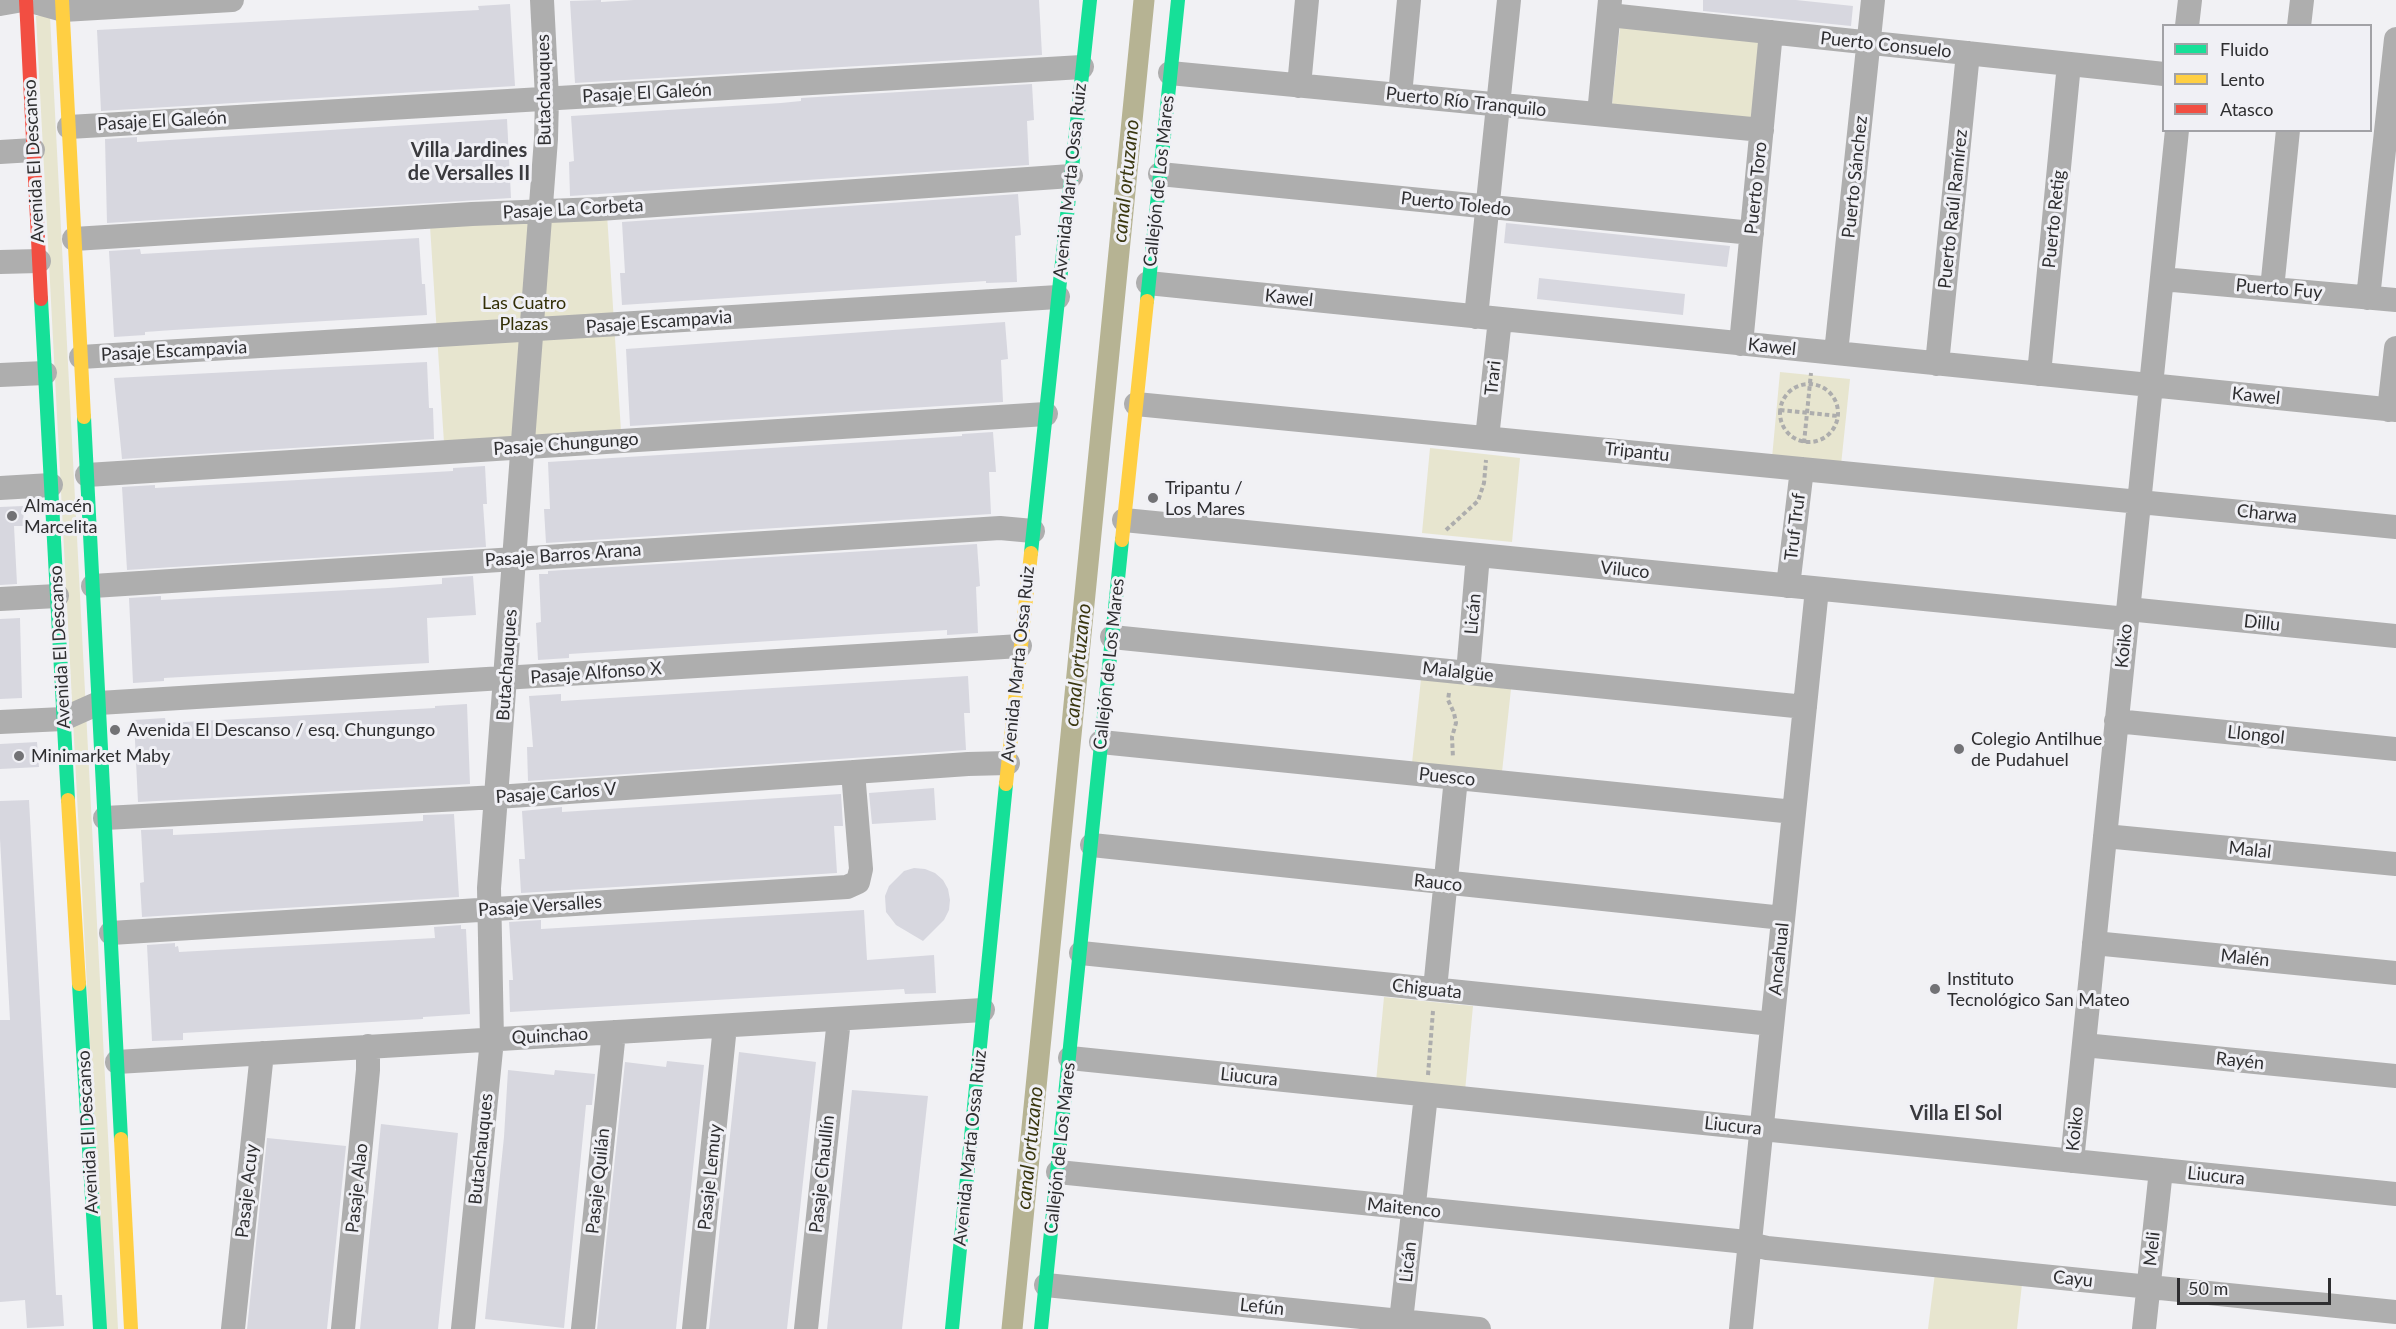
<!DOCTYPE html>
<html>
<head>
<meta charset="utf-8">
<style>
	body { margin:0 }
	#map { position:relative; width:2396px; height:1329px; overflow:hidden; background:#f1f1f4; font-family:Lato,sans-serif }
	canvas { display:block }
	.legend { position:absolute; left:2162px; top:24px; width:210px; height:108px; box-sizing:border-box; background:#f0f0f5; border:2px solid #a2a2a6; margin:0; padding:8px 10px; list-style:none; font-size:18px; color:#2e2e30 }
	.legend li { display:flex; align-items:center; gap:12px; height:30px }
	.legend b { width:30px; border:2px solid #a2a2a6 }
	.scale { position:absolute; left:2177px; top:1278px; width:154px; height:27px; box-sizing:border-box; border:3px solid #2e2e30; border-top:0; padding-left:8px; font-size:18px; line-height:21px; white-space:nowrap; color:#2e2e30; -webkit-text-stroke:4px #f0f0f5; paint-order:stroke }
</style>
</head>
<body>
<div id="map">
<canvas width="2396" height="1329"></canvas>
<ul class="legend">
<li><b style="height:8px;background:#16e098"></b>Fluido</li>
<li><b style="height:8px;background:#ffcf43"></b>Lento</li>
<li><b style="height:8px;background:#f24e42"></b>Atasco</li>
</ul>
<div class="scale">50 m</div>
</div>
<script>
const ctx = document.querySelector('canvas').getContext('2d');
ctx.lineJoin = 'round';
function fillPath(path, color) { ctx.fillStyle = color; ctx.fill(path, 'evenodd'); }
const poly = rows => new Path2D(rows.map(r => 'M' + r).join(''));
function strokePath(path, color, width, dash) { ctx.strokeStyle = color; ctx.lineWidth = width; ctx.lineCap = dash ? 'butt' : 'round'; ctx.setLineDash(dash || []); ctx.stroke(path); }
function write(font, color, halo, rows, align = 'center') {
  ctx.font = font + ' Lato,sans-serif'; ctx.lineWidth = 6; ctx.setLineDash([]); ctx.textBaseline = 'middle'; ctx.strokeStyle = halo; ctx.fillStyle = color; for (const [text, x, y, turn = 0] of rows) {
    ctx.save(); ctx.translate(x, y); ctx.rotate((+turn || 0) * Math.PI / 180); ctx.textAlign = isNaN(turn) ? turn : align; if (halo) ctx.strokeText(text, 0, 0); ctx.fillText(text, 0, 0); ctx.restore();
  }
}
fillPath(poly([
	[36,16,50,16,118,1329,105,1329],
	[1620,27,1759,42,1751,120,1612,105],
	[607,214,621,431,444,443,430,226],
	[1780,372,1850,379,1841,465,1772,458],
	[1430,448,1520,458,1512,542,1422,533],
	[1421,679,1511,689,1502,772,1412,763],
	[1384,997,1473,1006,1465,1091,1376,1082],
	[1935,1273,2022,1284,2017,1329,1928,1329]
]), '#e7e5cf');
strokePath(poly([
	[1012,1329,1144,0]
]), '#b6b393', 21);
fillPath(poly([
	[601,0,601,2,634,0,1039,0,1042,55,575,83,570,1],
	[1703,0,1796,0,1853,6,1851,26,1703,11],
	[510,4,515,86,101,111,97,30,479,10,478,6],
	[1032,84,1034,120,1027,121,1029,165,570,196,569,162,574,161,571,116,781,103,801,101,801,98],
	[507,119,511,198,107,223,105,139,137,137,137,142],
	[1018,194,1021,235,1015,236,1017,282,986,283,986,281,622,305,620,273,625,273,622,222],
	[1506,223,1730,246,1727,267,1504,243],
	[419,238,422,284,425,284,427,315,173,330,145,332,145,335,114,337,109,251,140,249,141,254],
	[1539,278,1685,294,1683,315,1537,299],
	[1005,322,1008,359,1001,360,1003,402,630,426,626,349],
	[427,362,429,408,433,408,434,439,122,459,114,378],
	[993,432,996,472,989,472,991,514,546,543,544,509,550,509,548,462,962,436,962,434],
	[485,466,487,504,483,504,486,547,127,570,122,487,155,485,155,488,298,480,453,471,453,468],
	[23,506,24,526,14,526,17,584,0,585,0,507],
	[977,544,980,586,976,587,978,633,947,635,947,630,880,634,569,654,569,658,538,660,536,623,541,622,539,574,548,574,548,571],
	[473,576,476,615,427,618,429,663,164,678,164,681,133,683,129,598,161,596,161,600,388,588,442,584,442,578],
	[20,618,22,698,0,699,0,619],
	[968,676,970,713,964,713,966,750,528,781,527,747,533,747,529,696,561,694,561,701],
	[467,704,470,784,138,802,134,720,165,718,166,723,435,708,435,706],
	[37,742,39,767,0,769,0,744],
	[934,788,936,820,872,824,869,793],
	[841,794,843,826,834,826,837,873,521,893,519,859,525,859,522,811,562,807,562,812],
	[29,800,56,1295,62,1295,64,1326,27,1328,25,1300,0,1302,0,1020,10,1020,0,839,0,801],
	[454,814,459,897,142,917,140,883,144,882,141,830,173,829,173,835,215,833,423,821,423,815],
	[914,868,925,869,935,873,943,880,948,889,950,900,949,910,944,920,923,941,896,925,886,912,885,896,889,886,904,871],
	[864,910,867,960,934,955,936,993,905,994,904,989,510,1012,509,980,513,980,509,922,541,920,541,929],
	[461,925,461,929,466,929,470,1014,423,1017,423,1019,183,1033,183,1040,152,1041,147,945,175,943,175,947,178,946,179,952,435,938,434,927],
	[739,1052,816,1062,787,1329,709,1329],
	[667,1061,704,1065,676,1329,597,1329,625,1062,666,1067],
	[508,1070,554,1075,555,1070,595,1074,592,1105,586,1105,564,1328,485,1319,504,1137],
	[852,1090,928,1096,902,1329,827,1329],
	[381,1124,458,1133,438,1329,360,1329],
	[267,1138,346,1146,327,1329,247,1329]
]), '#d7d7df');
strokePath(poly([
	'1780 413a29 29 0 1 1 58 0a29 29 0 1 1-58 0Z',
	[1780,410,1838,416],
	[1804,443,1811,373],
	[1446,530,1478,501,1484,483,1486,460],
	[1449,693,1448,700,1454,713,1456,723,1452,737,1453,758],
	[1428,1075,1433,1011]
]), '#adadad', 4, [4.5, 3]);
strokePath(poly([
	[27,0,63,10,232,0],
	[0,4,23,0],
	[1609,15,2164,74],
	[2187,26,2190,0],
	[2299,26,2302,0],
	[1170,73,1762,130],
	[1299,86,1307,0],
	[1400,95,1409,0],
	[1599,114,1610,0],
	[69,127,1082,67],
	[0,152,33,150],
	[1160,174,1752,233],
	[74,239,472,214,599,209,1071,176],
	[0,262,39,261],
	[2162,279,2396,300],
	[1148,283,2396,410],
	[2272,289,2288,130],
	[2368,298,2396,39],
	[1476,317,1509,0],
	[1741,344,1771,32],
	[1836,353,1873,0],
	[81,357,1058,297],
	[1937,364,1968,53],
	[2039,374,2069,64],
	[0,375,45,373],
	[1136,404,2396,527],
	[2389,410,2396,348],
	[1487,438,1500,319],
	[87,475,1046,414],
	[0,488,51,485],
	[1124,520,2127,619],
	[93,586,1000,528,1033,531],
	[1788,586,1802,469],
	[0,599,57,596],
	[2128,609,2396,636],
	[1112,637,1805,707],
	[1468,673,1478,555],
	[2116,721,2396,749],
	[0,722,63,719,99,703,1020,646],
	[1101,742,1794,812],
	[105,818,497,797,968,764,1008,763],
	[2105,836,2396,864],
	[1092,845,1783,918],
	[111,933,847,887,858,882,861,869,853,772],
	[2094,943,2396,973],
	[1081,953,1772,1024],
	[1435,989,1456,778],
	[2084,1045,2396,1076],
	[1070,1058,2396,1194],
	[117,1062,983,1010],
	[2072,1161,2177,130],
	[1058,1172,1737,1241,1767,1248,2396,1312],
	[1046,1285,1479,1329],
	[1401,1321,1426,1095],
	[233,1329,262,1053],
	[343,1329,368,1070,368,1046],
	[463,1329,492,1040,489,888,546,139,547,98,542,0],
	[583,1329,614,1032],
	[694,1329,725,1026],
	[806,1329,839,1019],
	[1741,1329,1817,589],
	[2144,1329,2161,1170]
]), '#aeaeae', 24);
strokePath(poly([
	[41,299,68,800],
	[1147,301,1178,0],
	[84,417,121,1139],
	[1031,553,1090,0],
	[79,984,100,1329],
	[952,1329,1006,784],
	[1041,1329,1122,540]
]), '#16e098', 14);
strokePath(poly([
	[62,0,84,417],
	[1122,540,1147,301],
	[1006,784,1031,553],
	[68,800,79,984],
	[121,1139,131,1329]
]), '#ffcf43', 14);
strokePath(poly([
	[26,0,41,299]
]), '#f24e42', 14);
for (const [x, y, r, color] of [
	[1153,498,6,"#727275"],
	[12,516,6,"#727275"],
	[115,730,6,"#727275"],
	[1959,749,6,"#727275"],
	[19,756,6,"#727275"],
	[1935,989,6,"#727275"]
]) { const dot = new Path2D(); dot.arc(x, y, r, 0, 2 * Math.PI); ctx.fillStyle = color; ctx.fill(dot); strokePath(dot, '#f0f0f5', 2); }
write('18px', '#2e2e30', '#f0f0f5', [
	["Puerto Consuelo",1886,45,6],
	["Butachauques",544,90,-91],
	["Pasaje El Galeón",647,93,-3],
	["Puerto Río Tranquilo",1466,102,6],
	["Pasaje El Galeón",162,121,-3],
	["Avenida El Descanso",34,161,-93],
	["Puerto Sánchez",1855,177,-84],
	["Avenida Marta Ossa Ruiz",1070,181,-84],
	["Callejón de Los Mares",1159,181,-84],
	["Puerto Toro",1756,188,-84],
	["Puerto Toledo",1456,204,6],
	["Pasaje La Corbeta",573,209,-3],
	["Puerto Raúl Ramírez",1953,209,-84],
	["Puerto Retig",2054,219,-84],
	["Puerto Fuy",2279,289,5],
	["Kawel",1289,298,6],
	["Pasaje Escampavia",659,322,-4],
	["Kawel",1772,347,6],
	["Pasaje Escampavia",174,351,-3],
	["Trari",1493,378,-84],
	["Kawel",2256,396,6],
	["Pasaje Chungungo",566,444,-4],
	["Tripantu",1637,452,6],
	["Charwa",2267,514,6],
	["Truf Truf",1795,527,-83],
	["Pasaje Barros Arana",563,555,-4],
	["Viluco",1625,570,6],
	["Licán",1473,614,-85],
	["Dillu",2262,623,6],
	["Koiko",2124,646,-84],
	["Avenida El Descanso",60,647,-93],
	["Avenida Marta Ossa Ruiz",1018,664,-84],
	["Callejón de Los Mares",1109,664,-84],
	["Butachauques",507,665,-86],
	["Malalgüe",1458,672,6],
	["Pasaje Alfonso X",596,673,-4],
	["Llongol",2256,735,6],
	["Puesco",1447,777,6],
	["Pasaje Carlos V",556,793,-4],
	["Malal",2250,850,6],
	["Rauco",1438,883,6],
	["Pasaje Versalles",540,906,-4],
	["Malén",2245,958,6],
	["Ancahual",1779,959,-84],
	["Chiguata",1427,989,6],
	["Quinchao",550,1036,-3],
	["Rayén",2240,1061,6],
	["Liucura",1249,1077,6],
	["Liucura",1733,1126,6],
	["Koiko",2075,1129,-84],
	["Avenida El Descanso",88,1132,-93],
	["Avenida Marta Ossa Ruiz",970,1148,-84],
	["Callejón de Los Mares",1060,1148,-84],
	["Butachauques",481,1149,-84],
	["Pasaje Chaullín",822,1174,-84],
	["Liucura",2216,1176,6],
	["Pasaje Lemuy",710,1177,-84],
	["Pasaje Quilán",598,1181,-84],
	["Pasaje Alao",357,1188,-84],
	["Pasaje Acuy",247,1191,-84],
	["Maitenco",1404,1208,6],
	["Meli",2152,1249,-84],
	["Licán",1408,1262,-84],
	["Cayu",2073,1279,6],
	["Lefún",1262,1307,6]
]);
write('18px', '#332f07', '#f0f0f5', [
	["Las Cuatro",524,303],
	["Plazas",524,324]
]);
write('18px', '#2e2e30', '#f0f0f5', [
	["Tripantu /",1165,488],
	["Los Mares",1165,509],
	["Almacén",24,506],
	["Marcelita",24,527],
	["Avenida El Descanso / esq. Chungungo",127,730],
	["Colegio Antilhue",1971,739],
	["de Pudahuel",1971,760],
	["Minimarket Maby",31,756],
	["Instituto",1947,979],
	["Tecnológico San Mateo",1947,1000]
], 'left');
write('bold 20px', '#3a3a3e', '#f0f0f5', [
	["Villa Jardines",469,151],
	["de Versalles II",469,174],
	["Villa El Sol",1956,1114]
]);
write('italic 20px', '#3a3710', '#f0f0f5', [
	["canal ortuzano",1126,181,-84],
	["canal ortuzano",1078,665,-84],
	["canal ortuzano",1030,1148,-84]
]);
</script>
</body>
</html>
